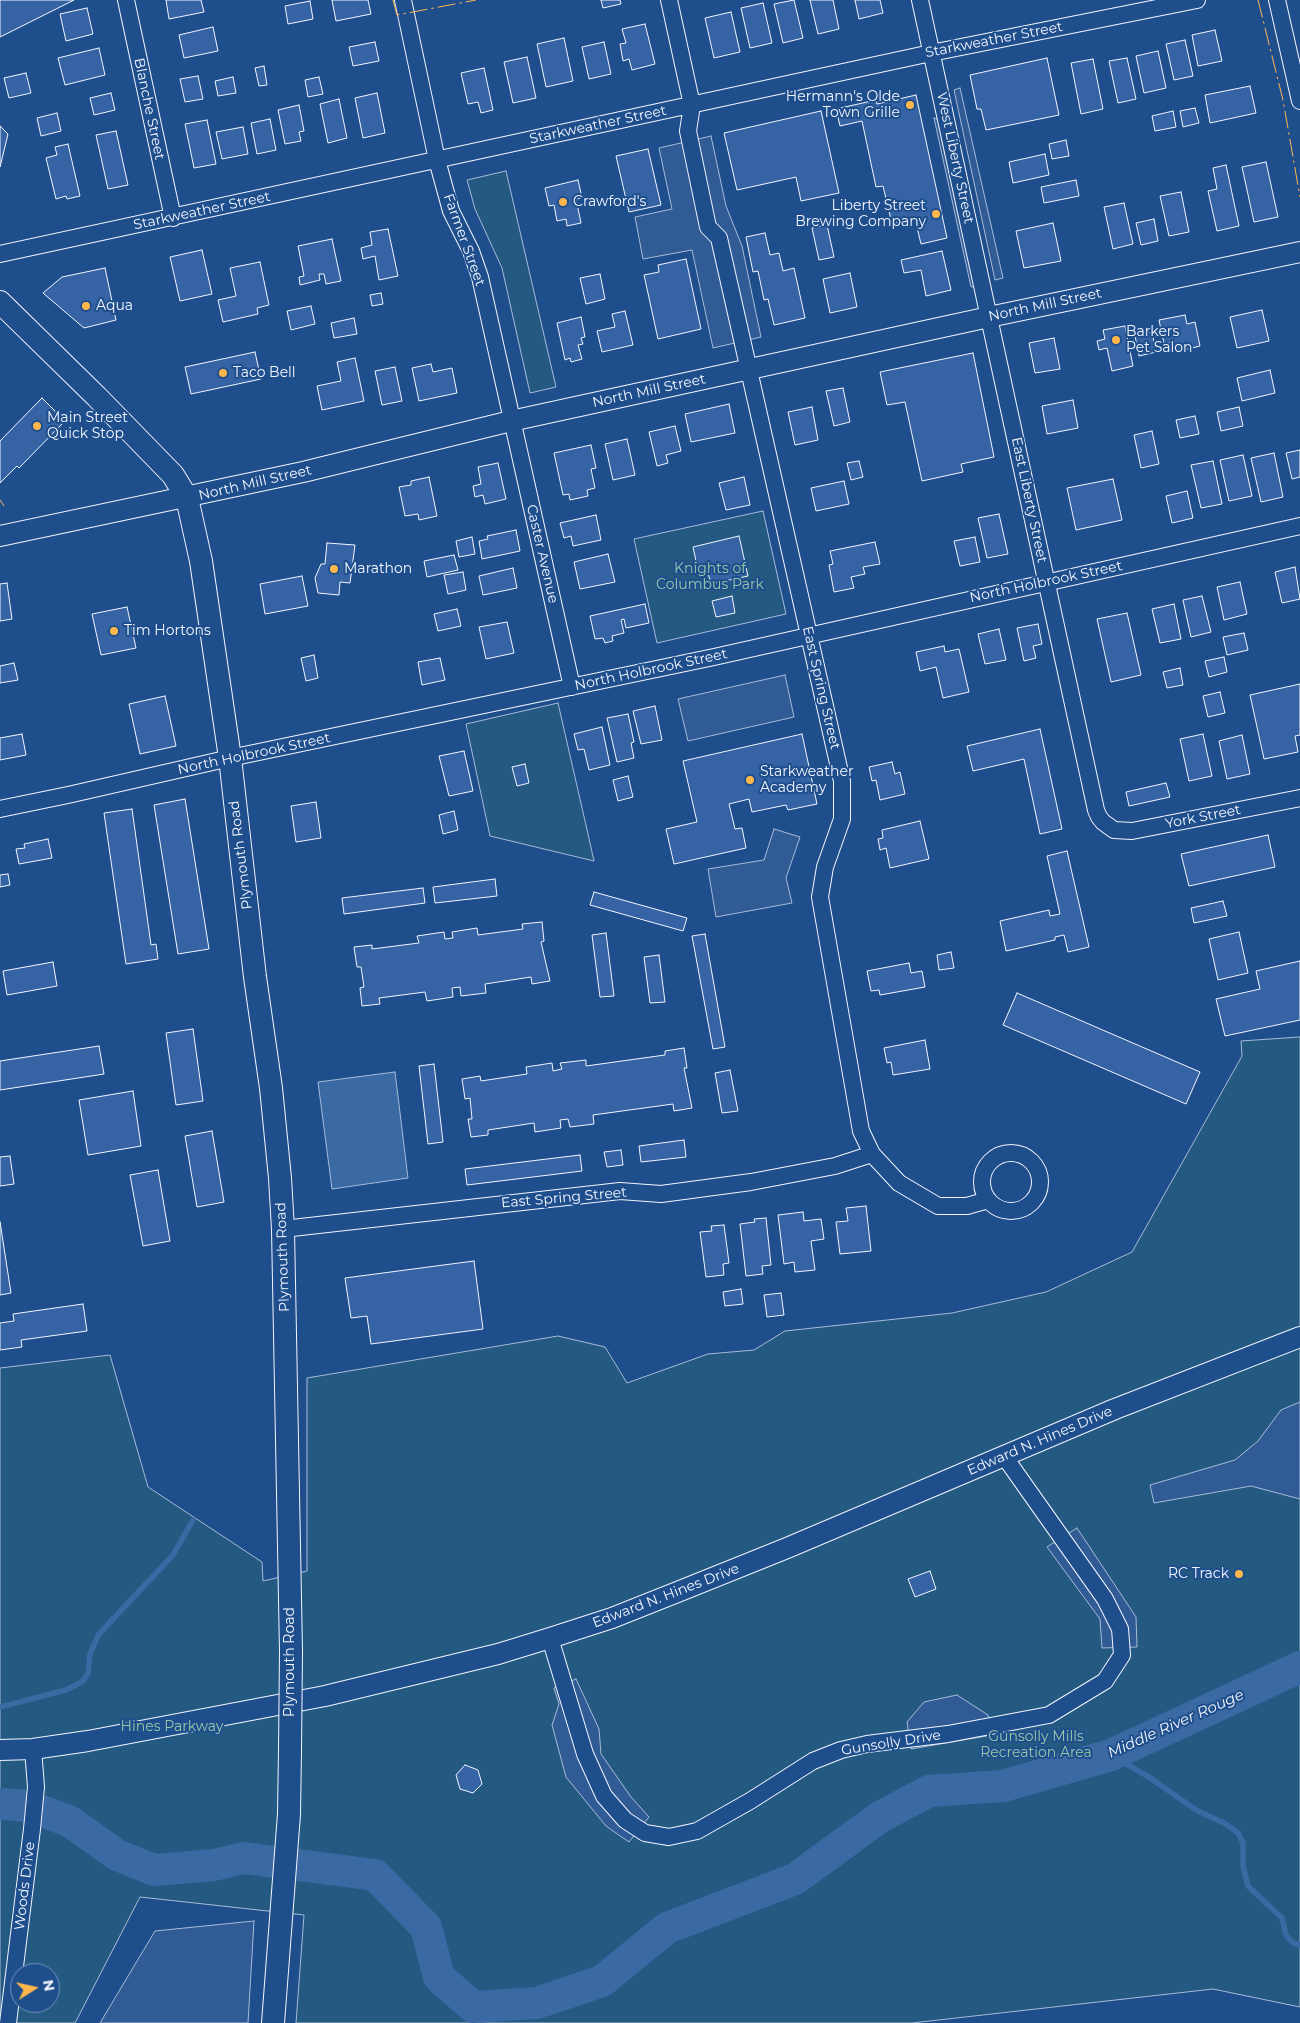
<!DOCTYPE html>
<html>
<head>
<meta charset="utf-8">
<style>
	body { margin:0 }
	#map { position:relative; width:1300px; height:2023px; overflow:hidden; background:#1f4e8c; font-family:Montserrat,sans-serif }
	canvas { display:block }
	.north { position:absolute; left:10px; top:1963px; width:50px; height:50px; box-sizing:border-box; background:#1f4e8c; border:1px solid #7391ba; border-radius:50%; rotate:80deg; font-size:14px; font-weight:700; line-height:20px; text-align:center; color:#f2f6ff }
	.north::after { content:''; display:block; margin:auto; width:18px; height:22px; background:#ffb74d; clip-path:polygon(50% 0,100% 100%,50% 72%,0 100%) }
</style>
</head>
<body>
<div id="map">
<canvas width="1300" height="2023"></canvas>
<div class="north">N</div>
</div>
<script>
const ctx = document.querySelector('canvas').getContext('2d');
ctx.lineJoin = 'round';
function fillPath(path, color) { ctx.fillStyle = color; ctx.fill(path, 'evenodd'); }
const poly = rows => new Path2D(rows.map(r => 'M' + r).join(''));
function strokePath(path, color, width, dash) { ctx.strokeStyle = color; ctx.lineWidth = width; ctx.lineCap = dash ? 'butt' : 'round'; ctx.setLineDash(dash || []); ctx.stroke(path); }
function write(font, color, halo, rows, align = 'center') {
  ctx.font = font + ' Montserrat,sans-serif'; ctx.lineWidth = 4; ctx.setLineDash([]); ctx.textBaseline = 'middle'; ctx.strokeStyle = halo; ctx.fillStyle = color; for (const [text, x, y, turn = 0] of rows) {
    ctx.save(); ctx.translate(x, y); ctx.rotate((+turn || 0) * Math.PI / 180); ctx.textAlign = isNaN(turn) ? turn : align; if (halo) ctx.strokeText(text, 0, 0); ctx.fillText(text, 0, 0); ctx.restore();
  }
}
const green = poly([
	[506,171,556,387,530,393,502,268,475,209,467,180,506,171],
	[763,511,786,614,657,643,634,539,763,511],
	[558,703,588,834,594,861,490,836,466,724,558,703],
	[1300,1037,1300,2007,1213,1989,912,2023,296,2023,304,1915,140,1897,75,2023,0,2023,0,1368,110,1355,148,1487,262,1562,263,1581,307,1571,307,1378,558,1336,605,1347,627,1383,708,1354,754,1350,785,1331,952,1313,1046,1292,1132,1252,1242,1056,1241,1041,1300,1037],
	[20,1973,50,1973,50,2003,20,2003,20,1973]
]);
fillPath(green, '#245a82');
strokePath(green, '#a8bbd7', 1);
const parking = poly([
	[960,88,1003,278,995,280,954,90,960,88],
	[934,118,943,121,979,286,971,287,934,118],
	[711,136,726,206,742,246,761,337,713,348,692,250,643,259,635,217,672,209,659,148,711,136],
	[785,675,794,717,688,741,678,699,785,675],
	[774,829,800,837,786,878,792,903,716,917,708,869,764,860,774,829],
	[1300,1402,1300,1499,1251,1486,1154,1503,1150,1485,1235,1460,1258,1441,1281,1410,1300,1402],
	[1077,1528,1136,1617,1137,1647,1102,1648,1100,1619,1047,1547,1077,1528],
	[576,1679,599,1729,601,1754,631,1797,649,1817,629,1842,606,1826,566,1777,552,1725,559,1704,554,1688,576,1679],
	[957,1695,988,1715,992,1735,911,1749,907,1722,924,1702,957,1695],
	[254,1921,248,2023,100,2023,155,1931,254,1921]
]);
fillPath(parking, '#305b95');
strokePath(parking, '#a8bbd7', 1);
const water = poly([
	[395,1072,408,1178,332,1189,318,1082,395,1072]
]);
fillPath(water, '#3b69a3');
strokePath(water, '#a8bbd7', 1);
strokePath(poly([
	[0,1707,66,1690,82,1682,88,1674,90,1654,99,1634,173,1555,193,1520],
	[1111,1755,1149,1777,1196,1810,1224,1823,1238,1833,1243,1843,1243,1866,1248,1886,1282,1918,1286,1935,1293,1943,1300,1945]
]), '#3b69a3', 5.5);
strokePath(poly([
	[0,1804,28,1806,69,1821,117,1855,154,1870,214,1865,244,1858,375,1875,426,1927,439,1977,473,2007,537,2003,602,1981,667,1928,795,1879,880,1817,929,1791,1003,1786,1111,1755,1300,1667]
]), '#3b69a3', 32);
const building = poly([
	[0,0,74,0,0,37,0,0],
	[166,0,201,0,204,12,169,19,166,0],
	[332,0,368,0,371,14,336,21,332,0],
	[601,0,620,0,621,4,603,8,601,0],
	[794,0,803,38,783,43,774,4,794,0],
	[810,0,833,0,839,29,818,34,810,0],
	[855,0,880,0,883,13,859,19,855,0],
	[310,1,313,19,288,24,285,6,310,1],
	[763,3,772,43,750,48,741,8,763,3],
	[87,8,93,34,66,41,60,14,87,8],
	[731,12,740,52,714,58,705,18,731,12],
	[645,24,655,64,632,70,629,59,623,61,620,44,626,43,622,29,645,24],
	[213,27,218,51,184,58,179,35,213,27],
	[1215,30,1222,61,1198,66,1192,35,1215,30],
	[564,38,573,81,546,87,537,44,564,38],
	[1185,40,1193,76,1174,80,1166,44,1185,40],
	[375,42,379,61,353,66,349,47,375,42],
	[604,42,611,74,589,79,582,47,604,42],
	[99,48,105,75,65,85,58,58,99,48],
	[1158,51,1166,88,1144,93,1136,56,1158,51],
	[527,57,536,98,513,103,504,62,527,57],
	[1047,58,1059,115,986,130,981,109,977,109,970,75,1047,58],
	[1127,58,1136,99,1118,103,1109,61,1127,58],
	[1093,59,1103,109,1081,114,1071,63,1093,59],
	[264,66,267,85,259,86,255,68,264,66],
	[484,68,493,110,481,113,478,102,468,104,461,73,484,68],
	[26,73,31,93,9,98,4,78,26,73],
	[198,76,203,99,185,102,180,79,198,76],
	[233,77,236,93,218,96,215,81,233,77],
	[319,77,323,94,308,97,305,80,319,77],
	[1250,86,1256,113,1210,123,1205,95,1250,86],
	[111,93,115,110,94,115,90,98,111,93],
	[377,93,385,133,363,138,355,98,377,93],
	[916,95,947,238,921,244,915,219,892,224,883,186,876,187,862,121,840,126,836,109,876,100,877,104,916,95],
	[339,99,347,138,328,143,320,104,339,99],
	[299,105,304,131,299,132,301,141,285,144,278,110,299,105],
	[1195,108,1199,123,1183,127,1180,111,1195,108],
	[821,111,839,193,801,201,796,177,737,190,724,133,821,111],
	[1173,111,1176,127,1155,131,1152,116,1173,111],
	[57,113,61,131,41,136,37,118,57,113],
	[270,119,276,150,257,154,251,123,270,119],
	[207,120,216,164,194,168,185,124,207,120],
	[0,126,8,134,0,167,0,126],
	[243,127,248,154,222,159,216,132,243,127],
	[116,131,128,185,108,189,96,135,116,131],
	[1066,140,1069,156,1052,159,1049,144,1066,140],
	[68,144,80,196,67,199,66,196,56,199,46,158,57,155,55,147,68,144],
	[648,149,661,205,629,212,616,156,648,149],
	[1045,154,1049,175,1013,183,1009,162,1045,154],
	[1266,162,1278,217,1254,222,1242,167,1266,162],
	[1226,165,1239,226,1217,231,1208,191,1217,189,1213,168,1226,165],
	[578,180,582,198,576,199,581,223,567,226,566,219,557,221,554,205,549,206,545,188,578,180],
	[1076,180,1079,196,1044,203,1041,187,1076,180],
	[1181,192,1189,232,1169,236,1160,196,1181,192],
	[1124,203,1133,244,1113,249,1104,207,1124,203],
	[1154,219,1158,241,1141,245,1136,223,1154,219],
	[1053,223,1061,261,1024,268,1016,231,1053,223],
	[827,225,834,257,819,260,812,228,827,225],
	[388,229,398,276,379,280,375,256,363,259,361,248,372,245,370,232,388,229],
	[765,233,770,255,779,253,783,271,794,268,805,318,774,325,768,299,764,300,758,271,753,272,746,237,765,233],
	[332,239,341,281,326,284,324,274,319,274,320,280,300,285,299,277,304,276,298,246,332,239],
	[202,250,212,294,180,301,170,257,202,250],
	[942,251,951,290,926,296,921,270,904,273,901,260,942,251],
	[686,259,701,329,658,339,644,275,659,272,658,265,686,259],
	[260,262,269,305,257,308,258,314,223,322,218,300,236,296,230,268,260,262],
	[105,268,116,320,84,328,43,293,62,277,105,268],
	[850,273,857,307,830,313,823,279,850,273],
	[600,274,605,299,586,304,580,278,600,274],
	[381,293,383,304,372,306,370,295,381,293],
	[311,306,315,324,291,330,287,311,311,306],
	[1262,310,1269,341,1237,348,1230,317,1262,310],
	[625,311,633,345,602,352,597,331,615,327,612,314,625,311],
	[1185,315,1187,324,1195,322,1200,346,1176,352,1174,342,1164,344,1159,320,1185,315],
	[581,317,585,337,581,338,583,344,578,345,582,359,571,362,570,358,565,360,557,323,581,317],
	[354,318,357,334,334,338,331,323,354,318],
	[1125,326,1133,366,1112,371,1107,348,1099,350,1097,341,1105,339,1103,330,1125,326],
	[1143,329,1144,334,1152,332,1156,352,1139,356,1134,331,1143,329],
	[1054,338,1060,369,1035,373,1029,343,1054,338],
	[255,352,261,379,191,394,185,367,255,352],
	[973,353,994,457,961,464,963,472,922,481,905,402,887,405,880,372,973,353],
	[355,358,364,401,322,410,317,386,341,381,337,362,355,358],
	[431,364,433,372,452,368,457,393,419,401,412,368,431,364],
	[395,367,402,401,382,405,375,371,395,367],
	[1270,370,1275,393,1242,401,1237,378,1270,370],
	[843,388,850,422,834,426,826,391,843,388],
	[42,398,65,421,19,468,17,466,0,483,0,441,42,398],
	[1073,400,1078,428,1047,434,1042,406,1073,400],
	[729,404,735,433,691,442,685,414,729,404],
	[812,407,818,440,795,445,788,412,812,407],
	[1239,407,1243,426,1221,431,1217,412,1239,407],
	[1195,416,1199,434,1180,438,1176,420,1195,416],
	[675,426,681,451,666,455,668,463,657,466,649,432,675,426],
	[1152,431,1159,464,1141,468,1134,435,1152,431],
	[627,439,635,475,613,480,605,444,627,439],
	[591,445,596,468,591,469,595,488,587,490,588,496,570,500,569,494,563,495,554,453,591,445],
	[1300,450,1300,477,1292,479,1286,453,1300,450],
	[1274,453,1283,497,1261,502,1251,458,1274,453],
	[1243,455,1252,496,1229,501,1220,460,1243,455],
	[859,461,863,477,851,480,847,463,859,461],
	[1213,461,1222,504,1201,508,1191,465,1213,461],
	[498,463,506,499,485,504,483,495,475,497,473,486,481,484,478,467,498,463],
	[429,477,437,516,419,520,418,514,405,516,399,487,411,485,411,481,429,477],
	[744,477,750,505,726,510,719,483,744,477],
	[1113,479,1122,520,1076,530,1067,488,1113,479],
	[844,481,849,504,816,511,811,488,844,481],
	[1187,491,1193,518,1172,523,1166,496,1187,491],
	[999,514,1008,554,987,558,978,518,999,514],
	[596,515,601,540,573,546,571,536,564,538,560,523,596,515],
	[516,530,520,551,482,559,479,541,488,539,487,536,516,530],
	[739,536,748,576,711,584,708,573,699,575,693,547,739,536],
	[472,537,475,554,459,557,456,541,472,537],
	[975,537,980,562,960,566,954,541,975,537],
	[875,542,880,564,863,567,865,574,851,577,854,588,834,592,829,565,833,564,830,551,875,542],
	[327,543,355,545,350,583,340,582,339,595,318,593,315,578,321,564,325,564,327,543],
	[608,554,615,582,580,589,574,562,608,554],
	[454,555,458,570,427,577,424,561,454,555],
	[1295,567,1300,599,1282,603,1275,572,1295,567],
	[513,568,517,588,483,595,479,576,513,568],
	[463,572,466,590,448,594,444,575,463,572],
	[302,576,308,606,265,614,260,584,302,576],
	[1240,582,1247,614,1224,620,1217,587,1240,582],
	[7,583,12,619,0,621,0,584,7,583],
	[732,596,735,613,716,617,712,601,732,596],
	[1202,596,1211,632,1191,637,1183,600,1202,596],
	[645,604,649,623,626,628,624,619,621,620,624,633,612,636,613,641,605,643,603,638,595,639,590,616,645,604],
	[1174,604,1181,639,1160,643,1152,609,1174,604],
	[127,607,136,648,101,655,92,614,127,607],
	[457,609,461,626,438,631,434,614,457,609],
	[1127,613,1141,675,1111,682,1097,619,1127,613],
	[507,622,514,653,486,659,479,627,507,622],
	[1038,624,1042,644,1033,646,1036,658,1024,661,1017,628,1038,624],
	[999,629,1006,660,985,664,978,634,999,629],
	[1244,633,1248,650,1227,655,1223,637,1244,633],
	[944,646,945,652,959,649,969,692,943,698,936,667,920,671,916,652,944,646],
	[314,655,318,678,306,681,301,658,314,655],
	[1224,657,1227,672,1209,677,1205,661,1224,657],
	[440,658,445,680,422,685,418,662,440,658],
	[14,663,18,680,0,683,0,666,14,663],
	[1180,668,1183,685,1167,688,1163,672,1180,668],
	[1300,684,1300,735,1295,736,1298,752,1264,759,1250,695,1300,684],
	[1220,692,1225,713,1208,717,1203,696,1220,692],
	[165,696,176,746,140,754,129,704,165,696],
	[655,706,662,740,641,744,633,711,655,706],
	[628,714,634,742,631,743,634,758,617,762,607,718,628,714],
	[602,727,610,765,589,770,584,749,578,750,574,734,602,727],
	[1040,729,1062,829,1040,834,1024,759,973,771,967,746,1040,729],
	[22,734,26,755,0,760,0,738,22,734],
	[802,734,817,804,788,810,786,805,752,812,749,799,729,804,735,829,742,828,746,848,674,864,666,829,697,822,683,761,802,734],
	[1203,734,1212,776,1189,781,1180,739,1203,734],
	[1242,735,1250,774,1227,779,1219,741,1242,735],
	[464,751,473,791,449,796,439,756,464,751],
	[892,762,895,774,900,772,905,794,880,800,876,780,872,781,869,767,892,762],
	[525,764,529,783,517,786,512,767,525,764],
	[628,776,633,797,618,801,613,780,628,776],
	[1166,783,1170,797,1129,806,1126,792,1166,783],
	[185,799,209,949,178,954,154,805,185,799],
	[316,802,321,838,296,842,291,806,316,802],
	[132,809,151,945,156,944,158,959,126,964,104,813,132,809],
	[454,811,458,830,443,834,439,815,454,811],
	[920,821,929,859,890,868,886,848,880,850,878,839,883,838,882,830,920,821],
	[1268,835,1275,867,1189,886,1181,854,1268,835],
	[48,839,52,858,19,864,16,849,25,848,24,844,48,839],
	[1067,851,1089,947,1068,952,1064,935,1055,937,1055,940,1006,951,1000,921,1049,910,1050,916,1060,914,1047,856,1067,851],
	[8,874,10,885,0,887,0,875,8,874],
	[495,879,497,896,435,903,433,887,495,879],
	[423,888,425,903,344,914,342,898,423,888],
	[594,892,687,918,683,931,590,905,594,892],
	[1223,901,1227,916,1194,923,1191,908,1223,901],
	[542,922,544,941,541,942,550,981,532,984,531,977,485,984,486,993,461,996,460,987,452,988,453,997,427,1001,425,992,379,998,380,1004,362,1006,360,988,364,987,361,967,357,967,354,947,372,945,372,949,419,943,417,936,444,932,445,939,453,938,452,932,477,928,478,935,523,929,522,924,542,922],
	[1239,932,1248,973,1218,980,1209,939,1239,932],
	[606,933,614,996,600,997,592,935,606,933],
	[705,934,725,1047,713,1049,692,936,705,934],
	[951,952,954,968,939,970,937,955,951,952],
	[659,955,665,1002,650,1003,644,957,659,955],
	[1300,961,1300,1020,1225,1036,1216,999,1260,989,1256,971,1300,961],
	[53,962,57,986,7,995,3,971,53,962],
	[909,963,911,973,922,971,925,987,880,995,879,990,871,991,867,971,909,963],
	[1017,993,1200,1072,1186,1104,1003,1025,1017,993],
	[193,1029,203,1101,176,1105,166,1033,193,1029],
	[925,1040,930,1069,893,1075,891,1062,887,1063,884,1048,925,1040],
	[99,1046,104,1074,0,1090,0,1061,99,1046],
	[684,1048,687,1068,684,1068,692,1108,674,1111,673,1104,593,1115,594,1124,570,1127,568,1119,560,1120,561,1128,535,1132,534,1123,488,1130,488,1135,471,1137,468,1119,472,1119,470,1098,465,1099,462,1079,480,1076,481,1081,527,1074,526,1067,552,1063,553,1071,562,1069,560,1063,586,1060,586,1066,665,1055,665,1051,684,1048],
	[434,1064,443,1142,428,1144,419,1066,434,1064],
	[730,1070,738,1111,722,1113,715,1073,730,1070],
	[133,1091,141,1146,88,1155,79,1100,133,1091],
	[212,1131,224,1202,197,1207,185,1136,212,1131],
	[684,1140,686,1157,641,1162,639,1146,684,1140],
	[621,1150,623,1165,607,1167,604,1152,621,1150],
	[580,1155,582,1171,467,1185,465,1169,580,1155],
	[10,1156,14,1184,0,1186,0,1157,10,1156],
	[158,1170,170,1241,143,1246,130,1175,158,1170],
	[866,1206,871,1251,840,1254,836,1222,848,1221,846,1208,866,1206],
	[803,1212,804,1221,821,1219,824,1239,811,1241,815,1270,795,1272,794,1262,784,1264,778,1215,803,1212],
	[766,1218,771,1265,762,1266,763,1274,746,1276,740,1224,755,1222,754,1219,766,1218],
	[0,1222,11,1293,0,1295,0,1222],
	[724,1225,729,1263,723,1264,724,1275,706,1277,700,1232,712,1231,711,1226,724,1225],
	[474,1261,483,1329,371,1344,367,1316,351,1318,345,1278,474,1261],
	[741,1289,743,1304,725,1306,723,1292,741,1289],
	[781,1293,784,1315,767,1317,764,1295,781,1293],
	[83,1304,87,1331,21,1340,22,1347,0,1350,0,1323,14,1321,13,1314,83,1304],
	[930,1571,936,1589,915,1597,908,1579,930,1571],
	[465,1765,478,1770,482,1784,473,1793,460,1789,456,1775,465,1765]
]);
fillPath(building, '#3563a3');
strokePath(building, '#f2f6ff', 1);
const minor = poly([
	[126,0,173,218],
	[403,0,437,160,451,211,471,251,480,277,572,687],
	[669,0,692,105,688,131,708,227,719,238,842,781,842,819,825,867,820,897,861,1131,872,1154,899,1183,938,1206,967,1206,988,1200],
	[920,0,1096,810,1099,817,1103,822,1114,830,1132,831,1300,798],
	[1277,0,1300,101],
	[0,254,931,53,1197,0],
	[0,809,68,795,230,758,714,657,1300,526],
	'982 1182a29 29 0 1 1 58 0a29 29 0 1 1-58 0Z',
	[283,1229,620,1191,661,1194,751,1182,835,1166,872,1154],
	[550,1638,585,1754,604,1796,625,1820,645,1833,669,1837,697,1831,750,1801,813,1761,841,1750,867,1744,948,1734,1049,1715,1105,1681,1122,1655,1120,1629,1105,1599,1004,1456],
	[8,2023,32,1829,36,1787,33,1749]
]);
const tertiary = poly([
	[0,536,303,472,511,421,989,317,1300,252],
	[0,1750,33,1749,88,1741,325,1696,498,1654,550,1638,612,1618,680,1591,787,1548,1115,1409,1300,1337]
]);
const secondary = poly([
	[0,302,97,397,173,475,187,498,201,561,230,758,255,977,271,1088,280,1178,283,1229,291,1652],
	[273,2023,289,1814,290,1751]
]);
strokePath(minor, '#f2f6ff', 18);
strokePath(tertiary, '#f2f6ff', 22);
strokePath(secondary, '#f2f6ff', 24);
strokePath(minor, '#1f4e8c', 16);
strokePath(tertiary, '#1f4e8c', 20);
strokePath(secondary, '#1f4e8c', 22);
const secondaryBridge = poly([
	[290,1751,291,1652]
]);
strokePath(secondaryBridge, '#f2f6ff', 24, []);
strokePath(secondaryBridge, '#1f4e8c', 22);
strokePath(poly([
	[393,0,397,15,476,0],
	[1258,0,1283,100,1300,197],
	[0,500,4,506]
]), '#ffb74d', 1, [18, 4, 2.5, 4]);
for (const [x, y, r, color] of [
	[910,105,5,"#ffb74d"],
	[563,202,5,"#ffb74d"],
	[936,214,5,"#ffb74d"],
	[86,306,5,"#ffb74d"],
	[1116,340,5,"#ffb74d"],
	[223,373,5,"#ffb74d"],
	[37,426,5,"#ffb74d"],
	[334,569,5,"#ffb74d"],
	[114,631,5,"#ffb74d"],
	[750,780,5,"#ffb74d"],
	[1239,1574,5,"#ffb74d"]
]) { const dot = new Path2D(); dot.arc(x, y, r, 0, 2 * Math.PI); ctx.fillStyle = color; ctx.fill(dot); strokePath(dot, '#1f4e8c', 2); }
write('14px', '#f2f6ff', '#1f4e8c', [
	["Starkweather Street",994,40,-11],
	["Blanche Street",149,109,78],
	["Starkweather Street",598,125,-12],
	["West Liberty Street",955,158,78],
	["Starkweather Street",202,211,-12],
	["Farmer Street",464,240,70],
	["North Mill Street",1045,305,-12],
	["North Mill Street",649,391,-12],
	["North Mill Street",255,483,-13],
	["East Liberty Street",1029,500,78],
	["Caster Avenue",542,554,77],
	["North Holbrook Street",1046,582,-12],
	["North Holbrook Street",651,670,-12],
	["East Spring Street",821,688,77],
	["North Holbrook Street",254,754,-12],
	["York Street",1203,817,-11],
	["Plymouth Road",241,855,-97],
	["East Spring Street",564,1198,-5],
	["Plymouth Road",283,1257,-92],
	["Edward N. Hines Drive",1040,1441,-23],
	["Edward N. Hines Drive",666,1596,-21],
	["Plymouth Road",290,1662,-90],
	["Gunsolly Drive",891,1743,-9],
	["Woods Drive",25,1886,-83]
]);
write('14px', '#f2f6ff', '#1f4e8c', [
	["Hermann's Olde",900,97,"right"],
	["Town Grille",900,113,"right"],
	["Crawford's",573,202],
	["Liberty Street",926,206,"right"],
	["Brewing Company",926,222,"right"],
	["Aqua",96,306],
	["Barkers",1126,332],
	["Pet Salon",1126,348],
	["Taco Bell",233,373],
	["Main Street",47,418],
	["Quick Stop",47,434],
	["Marathon",344,569],
	["Tim Hortons",124,631],
	["Starkweather",760,772],
	["Academy",760,788],
	["RC Track",1229,1574,"right"]
], 'left');
write('14px', '#97c8a6', '#1f4e8c', [
	["Knights of",710,569],
	["Columbus Park",710,585],
	["Hines Parkway",172,1727],
	["Gunsolly Mills",1036,1737],
	["Recreation Area",1036,1753]
]);
write('italic 15px', '#f2f6ff', '#1f4e8c', [
	["Middle River Rouge",1176,1724,-24]
]);
</script>
</body>
</html>
